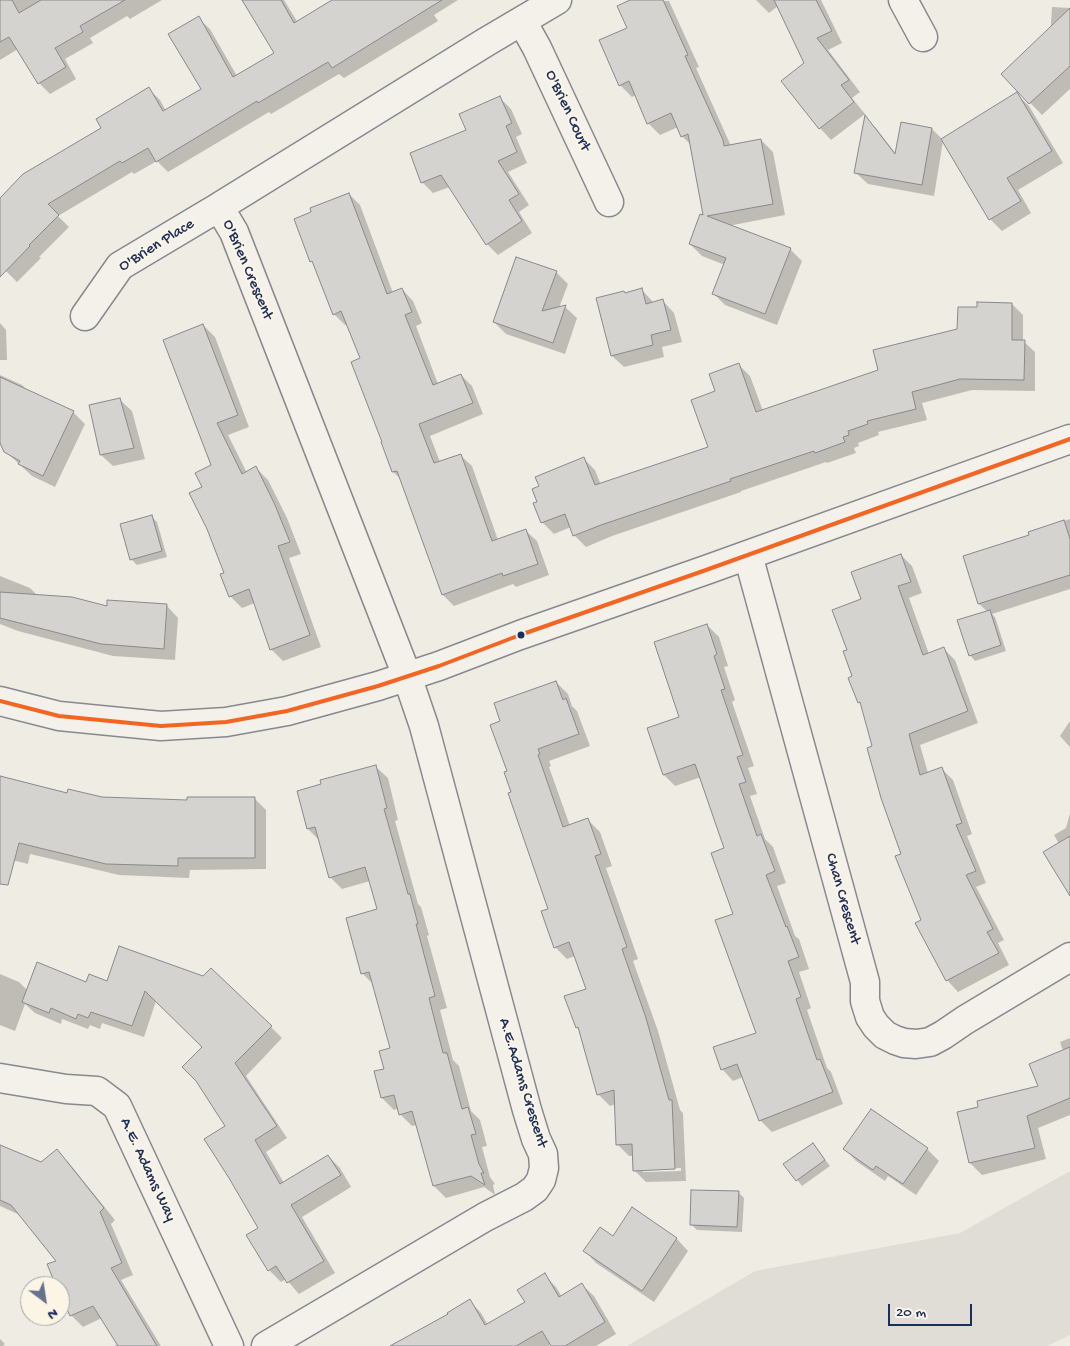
<!DOCTYPE html>
<html>
<head>
<meta charset="utf-8">
<style>
	body { margin:0 }
	#map { position:relative; width:1070px; height:1346px; overflow:hidden; background:#efece4; font-family:"Gochi Hand",sans-serif }
	canvas { display:block }
	.north { position:absolute; left:20px; top:1276px; width:50px; height:50px; box-sizing:border-box; background:#fcf5e5; border:1px solid #a2a6af; border-radius:50%; rotate:149deg; font-size:14px; font-weight:700; line-height:20px; text-align:center; color:#1b2f5e }
	.north::after { content:''; display:block; margin:auto; width:18px; height:22px; background:#65718d; clip-path:polygon(50% 0,100% 100%,50% 72%,0 100%) }
	.scale { position:absolute; left:888px; top:1304px; width:84px; height:22px; box-sizing:border-box; border:2px solid #1b2f5e; border-top:0; padding-left:6px; font-size:15px; line-height:18px; white-space:nowrap; color:#1b2f5e; -webkit-text-stroke:4px #fcf5e5; paint-order:stroke }
</style>
</head>
<body>
<div id="map">
<canvas width="1070" height="1346"></canvas>
<div class="north">N</div>
<div class="scale">20 m</div>
</div>
<script>
const ctx = document.querySelector('canvas').getContext('2d');
ctx.lineJoin = 'round';
function fillPath(path, color) { ctx.fillStyle = color; ctx.fill(path, 'evenodd'); }
const poly = rows => new Path2D(rows.map(r => 'M' + r).join(''));
function strokePath(path, color, width, dash) { ctx.strokeStyle = color; ctx.lineWidth = width; ctx.lineCap = dash ? 'butt' : 'round'; ctx.setLineDash(dash || []); ctx.stroke(path); }
function write(font, color, halo, rows, align = 'center') {
  ctx.font = font + ' "Gochi Hand",sans-serif'; ctx.lineWidth = 4; ctx.setLineDash([]); ctx.textBaseline = 'middle'; ctx.strokeStyle = halo; ctx.fillStyle = color; for (const [text, x, y, turn = 0] of rows) {
    ctx.save(); ctx.translate(x, y); ctx.rotate((+turn || 0) * Math.PI / 180); ctx.textAlign = isNaN(turn) ? turn : align; if (halo) ctx.strokeText(text, 0, 0); ctx.fillText(text, 0, 0); ctx.restore();
  }
}
fillPath(poly([
	[1070,1171,1070,1335,1047,1346,627,1346,755,1271,960,1233]
]), '#e0ddd7');
fillPath(poly([
	[0,0,162,0,130,19,127,16,90,38,93,43,65,59,76,79,50,94,39,83,18,49,0,60],
	[244,0,284,0,298,23,335,0,458,0,434,15,438,21,344,78,339,74,271,114,269,112,168,172,157,161,134,174,132,172,58,216,69,227,39,257,41,258,17,282,0,265,0,200,103,128,148,88,160,100,166,111,202,90,198,18,210,29,237,76,275,54],
	[633,0,669,1,699,67,696,68,731,146,761,140,773,152,785,215,728,226,790,249,802,261,777,325,725,305,714,294,725,265,702,256,690,244,705,217,691,145,682,136,678,127,660,135,648,123,636,95,632,97,620,85],
	[756,0,821,0,842,43,828,50,860,92,852,98,865,114,831,140,820,128,806,63,778,6,769,13],
	[1052,7,1070,8,1070,45,1050,39],
	[1070,65,1070,89,1042,115,1002,74],
	[1017,94,1029,106,1063,163,1018,190,1031,213,1002,231,990,219,943,141,934,196,868,184,856,173,865,118,876,128,896,154,932,129,942,139],
	[500,98,511,109,522,134,516,137,527,163,508,172,529,205,519,212,532,233,498,255,487,244,450,187,433,193,422,182,468,131],
	[349,194,360,205,393,293,402,289,413,301,422,323,416,326,438,384,461,375,472,386,483,414,430,436,440,462,460,455,472,466,498,540,525,530,537,541,549,575,516,587,513,584,454,606,443,595,402,480,393,472,361,359,348,324,345,325,334,314,314,264,312,261],
	[556,272,568,284,559,308,565,307,577,318,565,354,506,334,494,322],
	[642,290,654,303,663,301,674,313,682,342,662,347,664,357,624,367,612,356,625,294],
	[1012,304,1023,315,1023,341,1035,352,1035,391,972,390,922,403,927,420,878,432,879,435,858,443,859,446,854,448,856,453,827,463,826,462,741,491,741,492,612,536,586,547,574,535,571,527,554,534,542,522,584,459,595,470,601,485,710,448,716,392,739,365,750,376,763,411,879,371,959,330,978,308],
	[0,323,6,330,7,360,0,360],
	[203,325,215,337,249,427,228,435,247,473,256,468,268,480,287,518,301,554,289,558,321,647,283,661,271,649,255,603,242,608,230,596,204,488,213,466],
	[0,375,22,385,28,391,73,412,85,424,55,487,32,476,5,451,0,443],
	[120,400,132,411,145,459,113,466,101,455],
	[151,516,157,522,167,557,137,565,131,559],
	[1070,519,1070,589,992,614,995,617,1006,651,975,661,970,655,988,612,979,604,1030,536,1029,532],
	[901,555,912,566,922,593,909,598,929,654,944,649,955,660,978,723,920,745,928,773,941,768,953,780,972,834,967,836,986,883,976,887,1004,940,998,943,1009,965,958,992,947,980,922,921,903,854,862,705,859,702,848,651,862,600],
	[0,576,30,588,38,596,108,608,167,606,178,618,175,660,113,656,18,631,0,624],
	[707,625,719,637,728,666,724,667,735,700,732,702,754,766,748,768,757,794,750,796,765,839,773,847,786,883,777,886,795,936,799,939,809,969,799,972,811,1008,807,1010,827,1068,831,1072,843,1104,772,1132,761,1121,743,1077,733,1081,722,1069,758,1034,735,914,726,849,701,777,675,786,664,775],
	[556,682,568,694,572,706,577,711,590,746,549,761,551,766,549,767,570,826,588,820,600,832,612,866,606,868,638,959,633,961,658,1031,680,1110,683,1113,686,1181,646,1182,634,1170,633,1156,629,1156,617,1144,616,1104,610,1106,598,1094,580,1030,577,1027,587,990,575,956,567,959,555,947,550,909,513,792,508,772,502,722],
	[681,1168,681,1171,643,1172,643,1169],
	[1070,721,1070,747,1060,736],
	[376,767,388,778,398,820,395,821,418,904,421,907,429,935,427,936,447,1008,440,1010,453,1060,459,1066,471,1111,480,1120,487,1146,482,1147,490,1177,495,1184,493,1185,495,1195,484,1187,446,1198,434,1186,417,1125,412,1126,400,1114,399,1108,394,1110,382,1098,375,1072,385,1069,391,1049,373,984,362,973,379,910,370,881,342,889,330,877,320,841,308,829],
	[0,777,68,795,102,798,189,801,254,798,266,810,266,869,190,870,189,878,119,875,30,854,28,864,0,857],
	[1070,813,1070,890,1059,844,1054,835,1066,828],
	[120,948,271,1027,282,1038,246,1076,287,1138,266,1152,284,1183,328,1156,340,1168,351,1187,302,1217,335,1273,299,1294,286,1279,281,1282,269,1270,260,1228,227,1126,204,1047,156,1001,144,1037,102,1023,100,1029,90,1025,88,1029,62,1019,61,1024,35,1013,25,1004,15,1031,0,1025,0,974,19,982,27,990,86,983,108,983],
	[1070,1038,1070,1115,1038,1128,1046,1159,982,1175,970,1163,958,1113,980,1108,1040,1087,1063,1051,1060,1042],
	[871,1110,927,1149,939,1161,916,1195,888,1176,885,1181,856,1161,845,1149],
	[813,1144,830,1166,802,1186,785,1164],
	[0,1147,41,1164,57,1151,69,1163,115,1220,111,1224,133,1275,121,1280,161,1346,114,1346,118,1344,102,1318,83,1327,71,1315,60,1291,60,1286,58,1286,58,1261,20,1215,0,1206],
	[738,1192,744,1198,742,1232,697,1230,691,1224],
	[632,1209,677,1239,688,1251,654,1302,596,1263,585,1251,613,1237],
	[544,1275,556,1287,562,1297,582,1285,594,1296,616,1334,596,1346,552,1346,551,1344,548,1346,393,1346,450,1314,470,1301,481,1313,488,1325,526,1303],
	[0,1339,5,1344,3,1346,0,1346]
]), '#0003');
const building = poly([
	[0,0,12,0,19,13,41,0,125,0,80,26,83,32,55,48,66,67,38,84,9,37,0,42,0,0],
	[242,0,281,0,294,23,332,0,442,0,332,68,328,62,258,103,257,101,156,162,148,148,122,163,120,161,48,204,59,215,29,245,30,246,0,277,0,198,23,174,101,128,96,119,149,87,163,111,201,89,168,34,199,16,233,77,274,53,242,0],
	[630,0,663,0,688,55,685,56,723,140,724,146,761,139,773,204,707,216,791,248,765,314,712,294,726,258,689,244,700,214,703,215,688,134,681,137,671,113,647,124,629,81,619,86,599,40,627,28,617,6,630,0],
	[774,0,816,0,832,31,817,38,849,80,841,85,854,102,819,129,781,81,804,63,774,0],
	[1070,8,1070,66,1029,104,1001,74,1070,8],
	[1017,92,1052,151,1007,178,1021,201,989,220,941,139,1017,92],
	[500,96,512,123,506,126,517,152,498,161,519,194,509,200,522,221,486,245,441,175,421,183,410,153,466,130,459,114,500,96],
	[865,115,895,154,901,122,932,128,922,185,854,173,865,115],
	[349,193,387,294,402,288,412,312,405,315,433,385,461,374,473,403,419,424,434,463,461,454,492,541,526,529,538,564,503,576,502,573,442,595,397,471,392,472,381,442,382,442,351,362,360,358,341,311,333,315,312,261,310,262,294,219,311,212,310,208,349,193],
	[516,257,557,271,542,311,566,305,553,343,493,322,516,257],
	[642,288,646,304,663,299,671,330,651,335,653,345,611,356,596,298,624,291,625,293,642,288],
	[977,302,1012,303,1012,340,1025,340,1024,380,960,379,912,392,916,409,867,421,868,424,848,431,849,435,843,437,845,442,815,453,814,451,730,479,731,481,601,525,573,536,565,514,541,523,533,503,537,502,532,489,539,486,535,477,584,457,595,485,708,447,691,400,715,391,709,374,739,363,756,412,878,370,873,350,957,329,958,307,977,307,977,302],
	[203,324,238,415,217,423,242,474,256,466,275,505,290,542,278,546,310,635,270,650,249,589,229,597,220,574,224,573,207,529,189,493,202,487,195,473,211,465,163,340,203,324],
	[0,377,74,411,43,476,18,464,20,461,4,452,0,443,0,377],
	[120,398,134,448,100,455,89,405,120,398],
	[152,515,162,551,130,560,120,524,152,515],
	[1064,520,1070,539,1070,575,978,604,963,556,1029,535,1028,532,1064,520],
	[901,554,911,582,898,586,923,655,944,647,968,711,909,734,920,775,942,767,962,823,956,825,976,871,966,875,993,929,987,932,999,953,946,981,915,923,921,920,895,856,901,854,881,798,867,748,872,746,860,702,858,703,848,678,852,676,843,651,847,650,832,610,861,599,851,572,901,554],
	[0,592,72,597,107,606,107,600,167,604,164,649,101,644,0,618,0,592],
	[990,610,1001,645,969,656,957,620,990,610],
	[707,624,717,654,714,656,725,689,721,690,743,755,737,757,746,782,739,784,757,836,761,834,775,871,766,875,786,927,787,926,799,957,788,961,801,997,796,999,817,1060,820,1059,833,1092,759,1121,737,1064,721,1070,713,1047,756,1033,715,920,733,914,711,853,724,848,695,764,663,775,647,728,679,717,654,642,707,624],
	[556,681,563,700,566,698,579,734,538,749,540,754,538,755,563,827,588,818,601,854,595,856,627,947,622,949,646,1018,669,1100,672,1100,675,1169,633,1171,632,1144,616,1145,614,1090,597,1095,578,1027,576,1028,564,996,586,989,569,942,554,948,541,911,548,909,508,793,511,792,504,772,507,771,490,725,500,721,494,703,556,681],
	[376,765,387,808,384,809,408,894,410,894,418,924,416,924,435,996,429,998,443,1053,447,1053,462,1109,468,1107,476,1134,471,1135,479,1164,484,1173,481,1173,485,1185,471,1176,433,1186,412,1111,399,1115,394,1095,381,1098,374,1071,384,1069,379,1051,390,1048,369,972,361,974,346,918,377,909,365,867,329,878,315,827,307,829,297,791,321,784,320,780,376,765],
	[0,776,67,793,68,789,102,797,187,800,187,797,255,797,255,858,178,858,178,866,106,864,19,843,8,885,0,884,0,776],
	[1070,836,1070,896,1043,852,1070,836],
	[119,946,203,976,211,968,272,1026,235,1063,277,1126,255,1140,280,1184,328,1155,341,1175,291,1205,324,1261,287,1283,276,1266,268,1271,246,1235,258,1228,229,1178,204,1139,225,1126,196,1081,182,1067,202,1047,145,991,132,1026,91,1012,88,1018,78,1014,76,1019,51,1008,49,1013,22,1002,37,962,86,982,89,974,107,981,119,946],
	[1070,1047,1070,1098,1027,1116,1035,1148,969,1163,957,1112,978,1107,977,1101,1038,1086,1029,1064,1070,1047],
	[871,1109,928,1148,903,1184,876,1166,873,1170,843,1149,871,1109],
	[813,1143,825,1160,796,1181,783,1164,813,1143],
	[0,1145,41,1162,57,1149,104,1208,100,1212,122,1263,111,1268,157,1346,118,1346,93,1306,70,1316,60,1294,60,1286,56,1286,47,1264,56,1261,11,1205,0,1200,0,1145],
	[691,1190,739,1191,737,1227,690,1225,691,1190],
	[632,1207,677,1238,642,1291,583,1251,600,1227,613,1236,632,1207],
	[545,1273,559,1297,582,1283,605,1322,565,1346,551,1346,542,1331,516,1346,390,1346,448,1314,447,1313,470,1299,485,1325,525,1302,517,1290,545,1273]
]);
fillPath(building, '#d5d3d0');
strokePath(building, '#86898e', 1);
const minor = poly([
	[903,0,923,37],
	[522,21,537,48,609,202],
	[85,316,120,266,219,207],
	[748,555,865,982,865,1001,870,1017,876,1026,885,1035,895,1040,904,1043,916,1044,930,1042,943,1035,965,1020,1070,957],
	[0,701,59,716,161,726,226,722,287,711,378,686,439,666,520,635,706,570,1070,439],
	[0,1078,66,1089,97,1091,117,1106,229,1346],
	[266,1346,485,1217,524,1197,535,1189,541,1180,544,1168,543,1154,536,1139,527,1110,424,726,407,676,234,232,219,207,486,42,557,0]
]);
strokePath(minor, '#86898e', 31);
strokePath(minor, '#f4f1eb', 28);
strokePath(poly([
	[0,701,59,716,161,726,226,722,287,711,378,686,439,666,520,635,706,570,1070,439]
]), '#f26522', 4);
for (const [x, y, r, color] of [
	[521,635,4.5,"#1b2f5e"]
]) { const dot = new Path2D(); dot.arc(x, y, r, 0, 2 * Math.PI); ctx.fillStyle = color; ctx.fill(dot); strokePath(dot, '#fcf5e5', 2); }
write('16px', '#1b2f5e', '#fcf5e5', [
	["O'Brien Court",567,111,65],
	["O'Brien Place",157,246,-32],
	["O'Brien Crescent",247,270,67],
	["Chan Crescent",842,899,74],
	["A.E.Adams Crescent",522,1083,73],
	["A.E. Adams Way",147,1170,65]
]);
</script>
</body>
</html>
